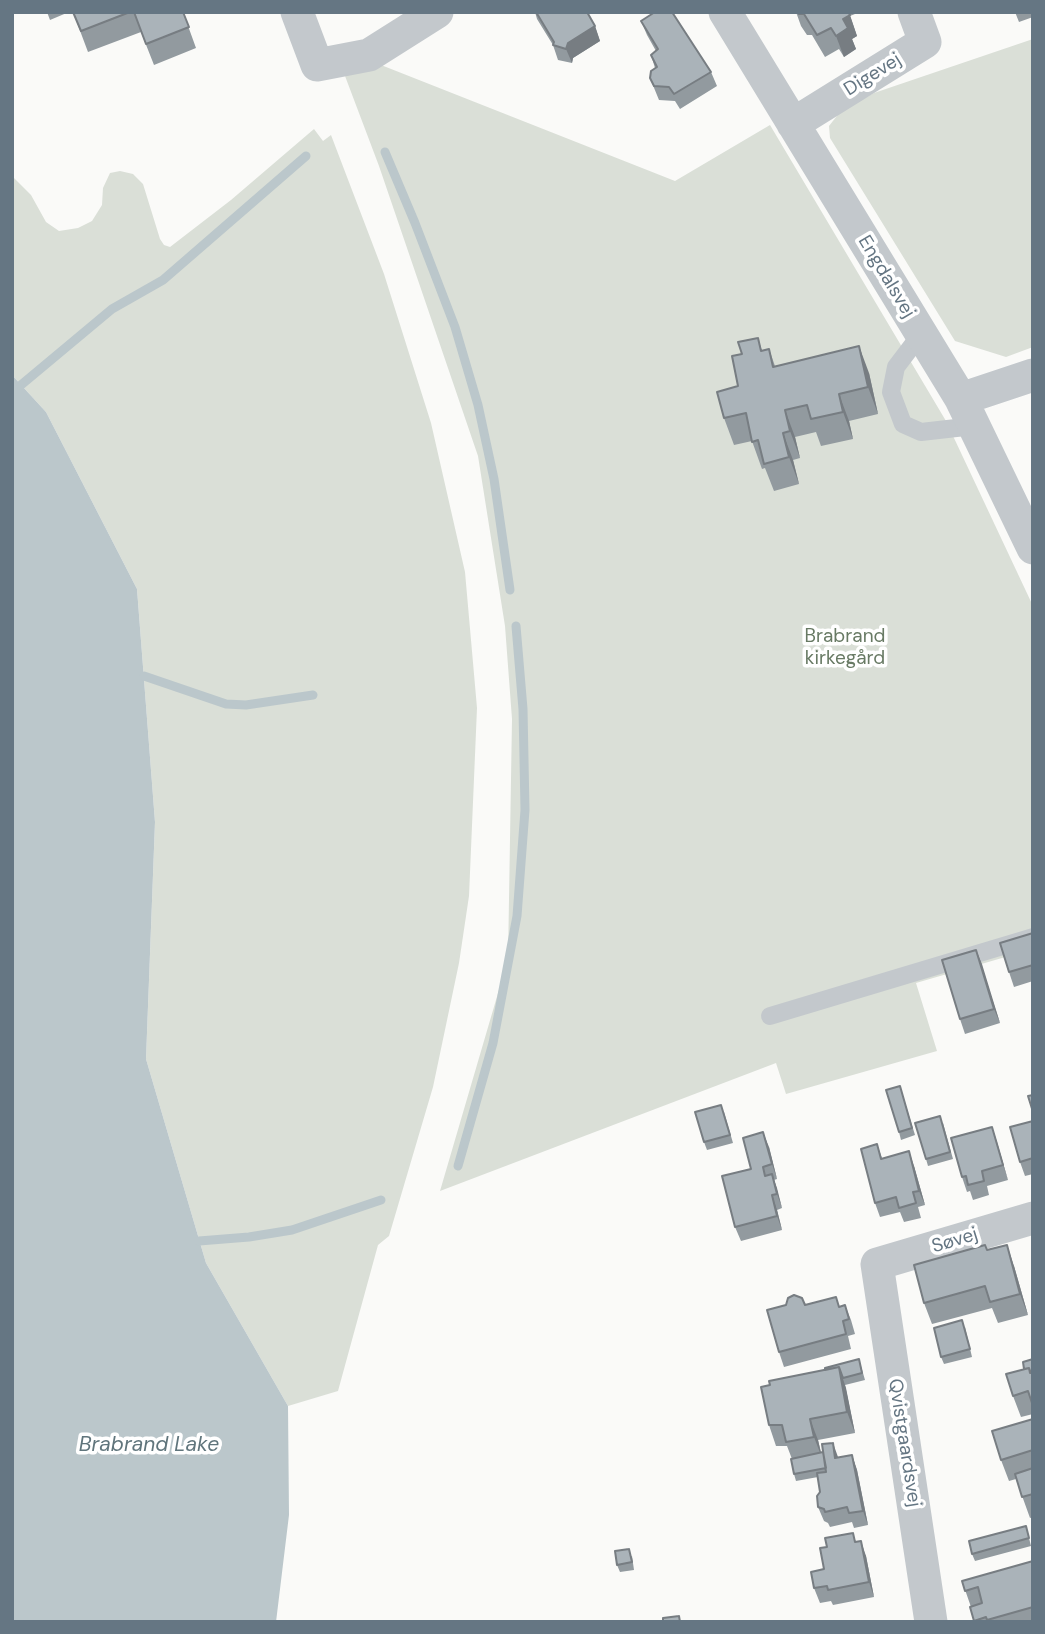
<!DOCTYPE html>
<html>
<head>
<meta charset="utf-8">
<style>
	body { margin:0 }
	#map { position:relative; width:1045px; height:1634px; overflow:hidden; background:#fafaf8; font-family:"DM Sans",sans-serif }
	canvas { display:block }
	.frame { position:absolute; inset:0; border:14px solid #657683; pointer-events:none }
</style>
</head>
<body>
<div id="map">
<canvas width="1045" height="1634"></canvas>
<div class="frame"></div>
</div>
<script>
const ctx = document.querySelector('canvas').getContext('2d');
ctx.lineJoin = 'round';
function fillPath(path, color) { ctx.fillStyle = color; ctx.fill(path, 'evenodd'); }
const poly = rows => new Path2D(rows.map(r => 'M' + r).join(''));
function strokePath(path, color, width, dash) { ctx.strokeStyle = color; ctx.lineWidth = width; ctx.lineCap = dash ? 'butt' : 'round'; ctx.setLineDash(dash || []); ctx.stroke(path); }
function write(font, color, halo, rows, align = 'center') {
  ctx.font = font + ' "DM Sans",sans-serif'; ctx.lineWidth = 7; ctx.setLineDash([]); ctx.textBaseline = 'middle'; ctx.strokeStyle = halo; ctx.fillStyle = color; for (const [text, x, y, turn = 0] of rows) {
    ctx.save(); ctx.translate(x, y); ctx.rotate((+turn || 0) * Math.PI / 180); ctx.textAlign = isNaN(turn) ? turn : align; if (halo) ctx.strokeText(text, 0, 0); ctx.fillText(text, 0, 0); ctx.restore();
  }
}
fillPath(poly([
	[1033,39,1033,347,1006,357,955,341,830,138,829,126,840,112,874,93],
	[381,65,675,181,770,125,946,421,1033,606,1033,949,916,983,937,1051,786,1094,776,1063,440,1191,508,959,512,719,505,626,478,456,379,166,345,76],
	[314,129,323,141,331,135,384,274,431,423,465,572,477,708,469,896,459,963,433,1087,389,1236,378,1245,338,1391,288,1406,206,1263,146,1059,155,822,137,589,46,412,12,375,12,176,31,195,46,222,59,231,78,228,92,221,102,205,103,188,110,173,120,171,133,174,143,184,160,239,164,245,170,247,231,200]
]), '#dadfd7');
fillPath(poly([
	[12,375,46,412,137,589,155,822,146,1059,206,1263,288,1406,289,1515,276,1622,12,1622]
]), '#bbc7cb');
strokePath(poly([
	[385,152,415,223,455,327,478,405,494,479,510,590],
	[21,385,112,309,163,280,306,156],
	[144,676,226,704,246,705,313,695],
	[458,1166,493,1043,517,916,525,810,523,709,516,626],
	[199,1241,249,1237,292,1230,381,1200]
]), '#bbc7cb', 9);
strokePath(poly([
	[921,334,896,367,891,392,903,424,921,432,974,426],
	[770,1016,1033,937]
]), '#c3c8cc', 18);
strokePath(poly([
	[297,12,317,65,369,55,437,12],
	[725,12,961,399,1033,548],
	[793,124,925,42,914,12],
	[961,399,1033,375],
	[931,1622,877,1264,1033,1218]
]), '#c3c8cc', 33);
fillPath(poly([
	[47,12,69,12,50,20],
	[73,12,183,12,196,48,154,65,141,32,88,52],
	[535,12,587,12,595,26,600,41,573,58,572,63,558,60,553,45,537,19],
	[796,12,860,12,850,16,857,36,852,39,856,49,844,57,839,49,825,57,812,35,807,35,801,26],
	[1015,12,1033,12,1033,17,1019,22],
	[641,21,711,72,717,86,680,109,675,101,659,100,650,78,655,68,651,55,656,51,647,35],
	[758,338,762,351,769,349,775,366,869,373,878,414,849,421,853,439,821,446,816,432,795,437,800,458,793,460,799,484,774,491,765,468,762,469,752,441,734,445,724,418,738,386,742,354],
	[1033,933,1033,981,1014,987,1009,972],
	[976,950,1000,1023,965,1034,960,1019],
	[900,1086,915,1135,901,1140,899,1132],
	[724,1112,733,1143,707,1150,704,1142],
	[1033,1121,1033,1174,1025,1176,1020,1162],
	[943,1123,953,1159,928,1166,926,1159],
	[992,1127,1008,1180,987,1186,989,1195,973,1200,970,1191,967,1192,962,1177],
	[877,1144,882,1158,914,1166,925,1205,918,1207,921,1218,904,1222,900,1212,880,1217,875,1203],
	[769,1147,777,1179,774,1180,782,1208,777,1210,782,1230,741,1241,735,1227,751,1169],
	[987,1250,1014,1266,1028,1315,998,1323,992,1308,932,1324,924,1303],
	[836,1297,839,1307,845,1305,851,1320,855,1334,848,1336,851,1349,784,1367,779,1352,805,1305],
	[965,1327,972,1357,944,1364,941,1357],
	[859,1359,865,1380,845,1385,855,1433,818,1440,821,1452,838,1458,852,1455,857,1470,868,1525,854,1528,852,1522,830,1527,828,1523,824,1521,818,1507,820,1492,818,1477,796,1481,794,1474,792,1459,787,1446,776,1446,769,1425,825,1370],
	[1033,1359,1033,1414,1021,1417,1013,1396,1024,1369],
	[1033,1419,1033,1517,1030,1518,1016,1479,1009,1481,1001,1460],
	[1026,1526,1031,1546,975,1561,972,1554],
	[857,1542,866,1556,874,1597,833,1605,831,1601,820,1603,814,1588,824,1569,827,1547],
	[632,1556,634,1570,620,1572,617,1565],
	[1033,1561,1033,1622,987,1622,986,1617,987,1622,974,1622,971,1607,962,1581]
]), '#929a9f');
fillPath(poly([
	[850,15,857,36,852,39,856,49,844,57,836,36,843,19],
	[595,26,600,41,573,58,572,63,566,49,568,43],
	[859,346,869,373,878,414,868,387],
	[839,394,849,421,853,439,843,412],
	[785,410,795,437,800,458,790,431],
	[783,433,793,460,799,484,789,457],
	[976,950,982,964,1000,1023,994,1009],
	[992,1127,997,1142,1008,1180,1003,1165],
	[763,1132,769,1147,777,1179,772,1164],
	[909,1151,914,1166,925,1205,919,1191],
	[772,1174,777,1188,782,1208,777,1194],
	[772,1195,777,1210,782,1230,777,1216],
	[1007,1245,1014,1266,1028,1315,1020,1294],
	[839,1367,846,1388,855,1433,847,1412],
	[810,1419,818,1440,822,1458,814,1437],
	[833,1443,838,1457,835,1458],
	[852,1455,857,1470,868,1525,863,1511],
	[861,1541,866,1556,874,1597,869,1582]
]), '#777d82');
const building = poly([
	[73,12,130,12,81,31,73,12],
	[134,12,183,12,189,27,146,44,134,12],
	[536,12,587,12,595,26,568,43,566,49,553,45,554,42,536,12],
	[655,12,672,12,711,72,674,94,669,87,654,86,650,78,651,71,657,67,651,55,658,49,641,21,655,12],
	[798,12,848,12,850,15,843,19,848,28,836,36,831,28,817,35,804,14,799,14,798,12],
	[758,338,761,351,769,349,773,367,859,346,868,387,839,394,843,412,811,419,807,405,785,410,790,431,783,433,789,457,764,464,758,440,752,442,746,413,724,418,717,392,738,386,732,356,742,354,738,342,758,338],
	[1033,933,1033,965,1009,972,1000,943,1033,933],
	[976,950,994,1009,960,1019,942,960,976,950],
	[900,1086,912,1128,899,1132,886,1090,900,1086],
	[1033,1095,1033,1112,1028,1096,1033,1095],
	[721,1105,730,1135,704,1142,695,1112,721,1105],
	[940,1116,950,1152,926,1159,915,1123,940,1116],
	[1033,1121,1033,1158,1020,1162,1010,1127,1033,1121],
	[992,1127,1003,1165,982,1171,984,1181,968,1185,966,1176,962,1177,951,1138,992,1127],
	[763,1132,772,1164,763,1167,765,1176,772,1174,777,1194,772,1195,777,1216,735,1227,722,1176,751,1169,743,1138,763,1132],
	[877,1144,881,1159,909,1151,919,1191,913,1192,916,1203,899,1208,896,1197,875,1203,861,1149,877,1144],
	[985,1245,987,1250,1007,1245,1020,1294,990,1302,985,1286,924,1303,914,1265,985,1245],
	[794,1295,802,1298,805,1305,836,1297,839,1307,845,1305,849,1319,843,1321,846,1334,779,1352,767,1310,786,1305,788,1298,794,1295],
	[962,1320,970,1349,941,1357,934,1328,962,1320],
	[859,1359,862,1373,843,1378,839,1367,825,1370,825,1368,859,1359],
	[1033,1359,1033,1373,1031,1373,1029,1368,1024,1369,1023,1362,1033,1359],
	[839,1367,847,1412,810,1419,814,1437,786,1442,782,1425,769,1425,761,1387,770,1385,769,1381,839,1367],
	[1029,1368,1030,1373,1033,1373,1033,1406,1028,1391,1013,1396,1006,1374,1029,1368],
	[1033,1419,1033,1450,1001,1460,992,1431,1033,1419],
	[833,1443,835,1458,852,1455,863,1511,849,1513,847,1507,825,1512,824,1509,818,1507,817,1496,820,1492,817,1473,826,1472,822,1444,833,1443],
	[823,1452,826,1468,794,1474,791,1459,823,1452],
	[1033,1468,1033,1494,1022,1497,1015,1474,1033,1468],
	[1026,1526,1029,1538,972,1554,969,1541,1026,1526],
	[853,1533,855,1542,861,1541,869,1582,828,1590,827,1586,814,1588,811,1572,824,1569,820,1548,827,1547,825,1538,853,1533],
	[629,1549,632,1562,617,1565,615,1551,629,1549],
	[1033,1561,1033,1607,987,1620,986,1617,974,1621,970,1607,982,1603,978,1587,965,1591,962,1581,1033,1561],
	[679,1616,680,1622,663,1622,663,1618,679,1616]
]);
fillPath(building, '#aab3b9');
strokePath(building, '#777d82', 2);
write('19px', '#657683', '#fff', [
	["Digevej",873,75,-32],
	["Engdalsvej",886,277,59],
	["Søvej",955,1241,-17],
	["Qvistgaardsvej",904,1443,81]
]);
write('19px', '#687a64', '#fff', [
	["Brabrand",845,637],
	["kirkegård",845,659]
]);
write('italic 21px', '#60757c', '#fff', [
	["Brabrand Lake",149,1445]
]);
</script>
</body>
</html>
